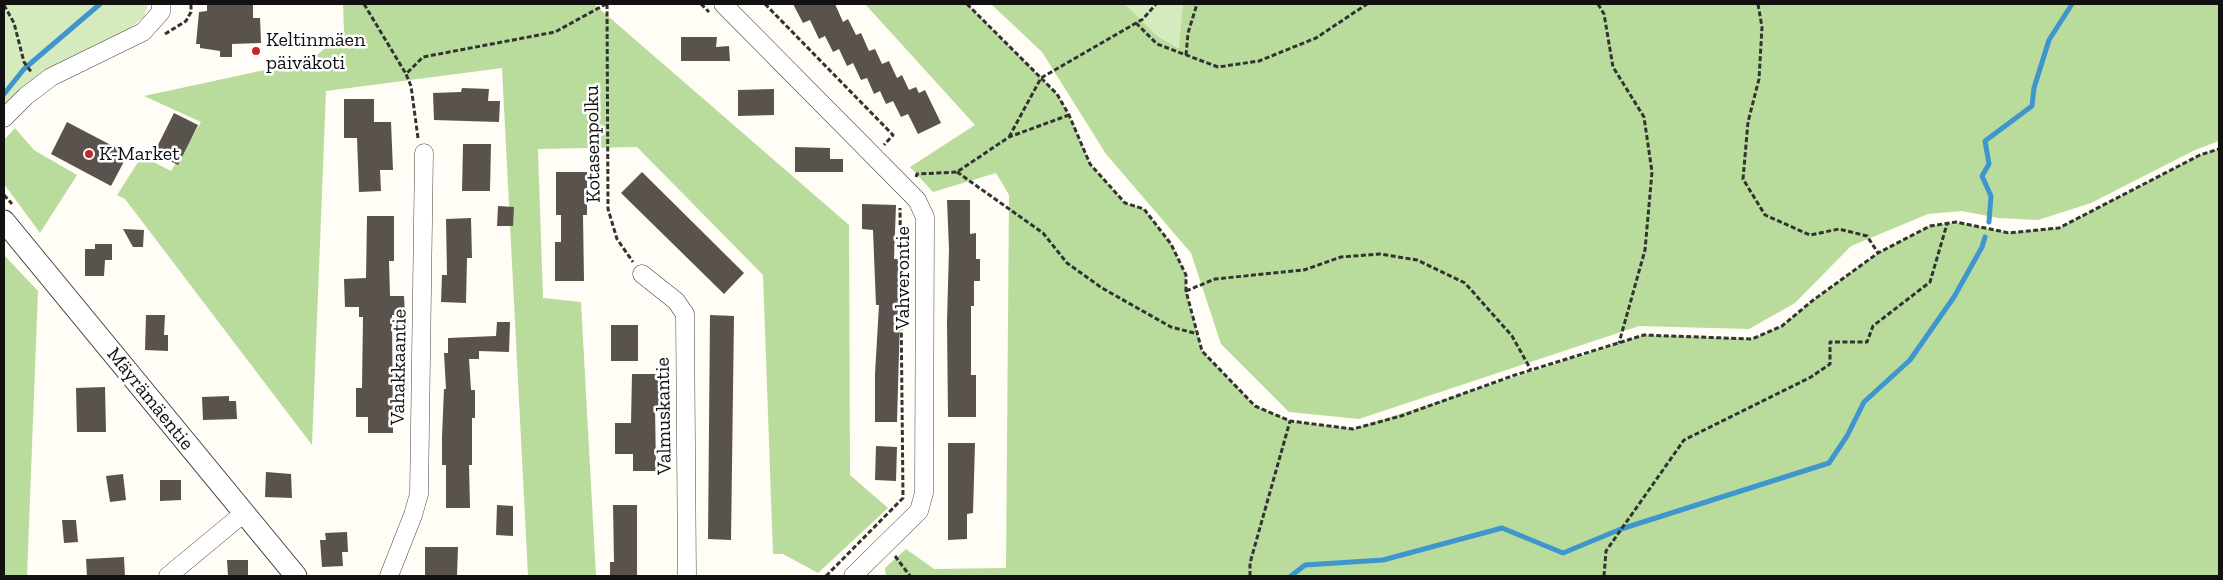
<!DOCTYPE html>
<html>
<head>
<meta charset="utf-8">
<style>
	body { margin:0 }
	#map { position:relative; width:2223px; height:580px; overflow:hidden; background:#fffdf5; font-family:"Zilla Slab",serif }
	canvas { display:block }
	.frame { position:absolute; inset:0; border:5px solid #111; pointer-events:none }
</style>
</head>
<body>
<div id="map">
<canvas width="2223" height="580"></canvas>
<div class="frame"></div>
</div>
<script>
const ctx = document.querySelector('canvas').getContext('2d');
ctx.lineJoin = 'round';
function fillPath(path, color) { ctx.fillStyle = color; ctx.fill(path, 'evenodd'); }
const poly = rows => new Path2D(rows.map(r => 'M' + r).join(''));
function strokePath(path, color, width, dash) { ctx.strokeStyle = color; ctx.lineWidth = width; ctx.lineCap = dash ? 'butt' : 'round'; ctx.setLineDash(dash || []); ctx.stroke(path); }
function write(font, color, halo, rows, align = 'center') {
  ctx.font = font + ' "Zilla Slab",serif'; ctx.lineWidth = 5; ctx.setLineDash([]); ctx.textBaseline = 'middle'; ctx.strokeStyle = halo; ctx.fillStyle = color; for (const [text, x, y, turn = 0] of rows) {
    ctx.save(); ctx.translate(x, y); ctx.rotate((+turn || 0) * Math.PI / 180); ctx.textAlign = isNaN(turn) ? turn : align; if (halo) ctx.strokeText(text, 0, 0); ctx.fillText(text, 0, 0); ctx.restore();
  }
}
fillPath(poly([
	[4,4,148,4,144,17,129,29,50,68,4,108],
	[1125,4,1183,4,1180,48,1156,35]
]), '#d5ebbd');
fillPath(poly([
	[343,4,594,4,849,225,850,475,888,508,818,573,783,554,773,554,763,275,637,147,538,149,543,298,581,302,596,576,528,576,502,68,326,91,312,445,125,199,117,195,142,156,171,171,201,122,144,96,311,60,344,32],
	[865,4,967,4,1057,94,1069,115,1090,164,1125,203,1144,209,1171,244,1186,275,1186,291,1202,351,1255,406,1290,421,1353,429,1644,335,1752,339,1782,326,1812,301,1878,253,1930,226,1956,222,2009,233,2059,228,2200,155,2219,149,2219,576,886,576,885,568,906,549,934,569,1006,568,1009,195,996,173,933,192,910,167,975,125],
	[991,4,1125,4,1156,35,1179,48,1183,4,2219,4,2219,141,2195,150,2091,203,2038,220,1998,218,1962,211,1928,214,1851,246,1795,303,1749,329,1639,326,1359,419,1289,412,1221,344,1191,253,1106,154,1042,52],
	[15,128,34,150,77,175,40,233,4,184,4,140],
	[4,255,38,291,27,576,4,576]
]), '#b9dc9c');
strokePath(poly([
	[4,94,24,69,100,4],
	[1989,222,1991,196,1982,176,1989,164,1985,141,2032,106,2034,88,2049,40,2072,4],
	[1291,576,1305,565,1383,560,1502,528,1563,553,1621,529,1829,463,1847,436,1864,402,1910,360,1954,297,1982,247,1985,237]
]), '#3f96cf', 5);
fillPath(poly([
	[207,4,253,4,253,18,260,18,261,43,232,44,232,57,220,57,220,51,200,48,200,44,196,44,199,12,207,11],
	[793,4,835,4,843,22,848,19,856,35,861,33,869,51,875,49,882,64,889,61,897,78,902,75,909,90,916,87,919,93,925,90,941,123,918,134,908,114,901,117,893,101,886,104,880,91,874,94,867,78,861,80,853,63,847,66,839,49,833,52,825,36,819,39,810,20,803,23],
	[681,37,717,37,716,47,729,46,730,61,681,61],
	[462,88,489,89,488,101,500,101,499,122,434,120,433,93,461,92],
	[774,89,774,115,738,116,738,90],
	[344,99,374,99,374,122,391,122,393,170,380,170,381,191,359,192,357,138,344,138],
	[174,113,198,125,178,165,154,153],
	[67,122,128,154,111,186,51,154],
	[463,144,491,144,490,191,462,191],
	[795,147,830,148,830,159,843,159,843,172,795,172],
	[556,172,587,172,587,215,583,215,584,281,555,281,555,242,561,242,561,215,556,215],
	[642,172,744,273,724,294,621,193],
	[947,200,970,200,970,234,976,233,976,259,980,259,980,281,974,281,974,306,971,306,971,375,976,375,976,417,948,417,947,322,949,249],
	[862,204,896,205,894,259,898,259,898,318,900,318,897,422,875,422,875,374,879,305,876,305,873,230,862,229],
	[498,206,514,207,513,226,497,226],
	[367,216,394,216,394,261,389,261,390,296,404,296,405,315,392,315,393,433,368,433,368,417,356,417,356,388,362,388,363,317,359,317,359,307,345,307,344,279,366,278],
	[471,218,472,258,467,258,466,303,441,302,442,275,447,275,446,219],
	[123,229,144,230,143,247,133,247],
	[95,244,112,244,112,260,105,260,104,276,85,276,85,249,95,249],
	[146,315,165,315,164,335,168,335,168,351,145,350],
	[710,315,734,316,731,540,708,539],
	[497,322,510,322,509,352,479,351,479,359,469,359,471,390,475,390,475,418,472,418,472,465,469,465,470,508,446,508,446,465,442,465,442,437,444,389,446,389,444,353,448,353,448,338,496,336],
	[611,325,638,325,638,361,611,361],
	[632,374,659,374,659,406,655,406,656,471,633,471,633,454,615,454,615,423,631,423],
	[105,387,106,432,77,432,76,388],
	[229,396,229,401,236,401,237,419,203,420,202,397],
	[948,443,975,443,973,513,967,514,967,539,948,540],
	[876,446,897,447,896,481,875,480],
	[266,472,291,474,292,498,265,497],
	[123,474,126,500,110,502,106,476],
	[160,480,181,480,181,500,160,501],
	[497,505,513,506,513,536,496,535],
	[613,505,637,505,637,576,610,576,610,562,614,562],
	[62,520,76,520,78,542,64,543],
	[347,532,348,552,342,552,343,566,322,567,320,540,326,540,325,533],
	[425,547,458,547,457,576,425,576],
	[124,557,125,576,87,576,86,559],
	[227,560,248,560,248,576,228,576]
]), '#5a524d');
const minor = poly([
	[723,4,917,200,925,217,924,493,919,511,853,576],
	[4,118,26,96,51,77,143,32,161,12,161,4],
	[642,274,676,301,685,314,687,576],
	[168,576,244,513],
	[389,576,413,515,419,494,424,153]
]);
const tertiary = poly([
	[4,221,296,576]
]);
strokePath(minor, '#444', 19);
strokePath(tertiary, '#444', 23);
strokePath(poly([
	[364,4,406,74],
	[607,4,608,209,617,239,633,262],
	[701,4,709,12],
	[765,4,893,135,884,145],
	[967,4,1057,94,1069,115,1090,164,1125,203,1144,209,1171,244,1186,275,1186,291,1202,351,1255,406,1290,421,1353,429,1401,416,1515,375,1644,335,1752,339,1782,326,1812,301,1878,253,1930,226,1956,222,2009,233,2059,228,2200,155,2219,149],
	[1598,4,1604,14,1613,67,1644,117,1652,172,1645,250,1619,343],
	[1758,4,1762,27,1759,79,1748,122,1743,179,1765,215,1810,235,1839,229,1867,236,1878,253],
	[4,5,14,23,24,62,32,73],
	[1136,23,1157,44,1218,67,1259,61,1316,38,1367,4],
	[165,34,186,21,191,12,191,4],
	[1186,55,1188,33,1197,4],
	[1009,137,1041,78,1143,19,1156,4],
	[418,138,411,86,406,74,423,57,555,32,606,4],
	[957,172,1043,233,1067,263,1102,288,1171,327,1198,334],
	[916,177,917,174,957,172,1009,137,1069,115],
	[4,195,12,204],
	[1186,291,1215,279,1304,270,1341,257,1380,254,1417,260,1465,283,1512,336,1531,370],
	[895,556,910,576],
	[826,576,903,498,900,208],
	[1250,576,1250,563,1290,421],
	[1604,576,1606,551,1684,440,1811,377,1830,364,1830,342,1867,342,1873,326,1930,282,1947,224]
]), '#333', 3, [5, 2.5]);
strokePath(minor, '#fff', 18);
strokePath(tertiary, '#fff', 21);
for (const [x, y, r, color] of [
	[256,51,5,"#c4262e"],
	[89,154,5,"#c4262e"]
]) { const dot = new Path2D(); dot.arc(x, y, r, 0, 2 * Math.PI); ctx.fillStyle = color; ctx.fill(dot); strokePath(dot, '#fff', 2); }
write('20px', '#111', '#fff', [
	["Keltinmäen",266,40],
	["päiväkoti",266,63],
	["K-Market",99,154]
], 'left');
write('20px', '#111', '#fff', [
	["Kotasenpolku",593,144,-91],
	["Vahverontie",903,278,-90],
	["Vahakkaantie",399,367,-89],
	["Mäyrämäentie",150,399,51],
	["Valmuskantie",664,416,-91]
]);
</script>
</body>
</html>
